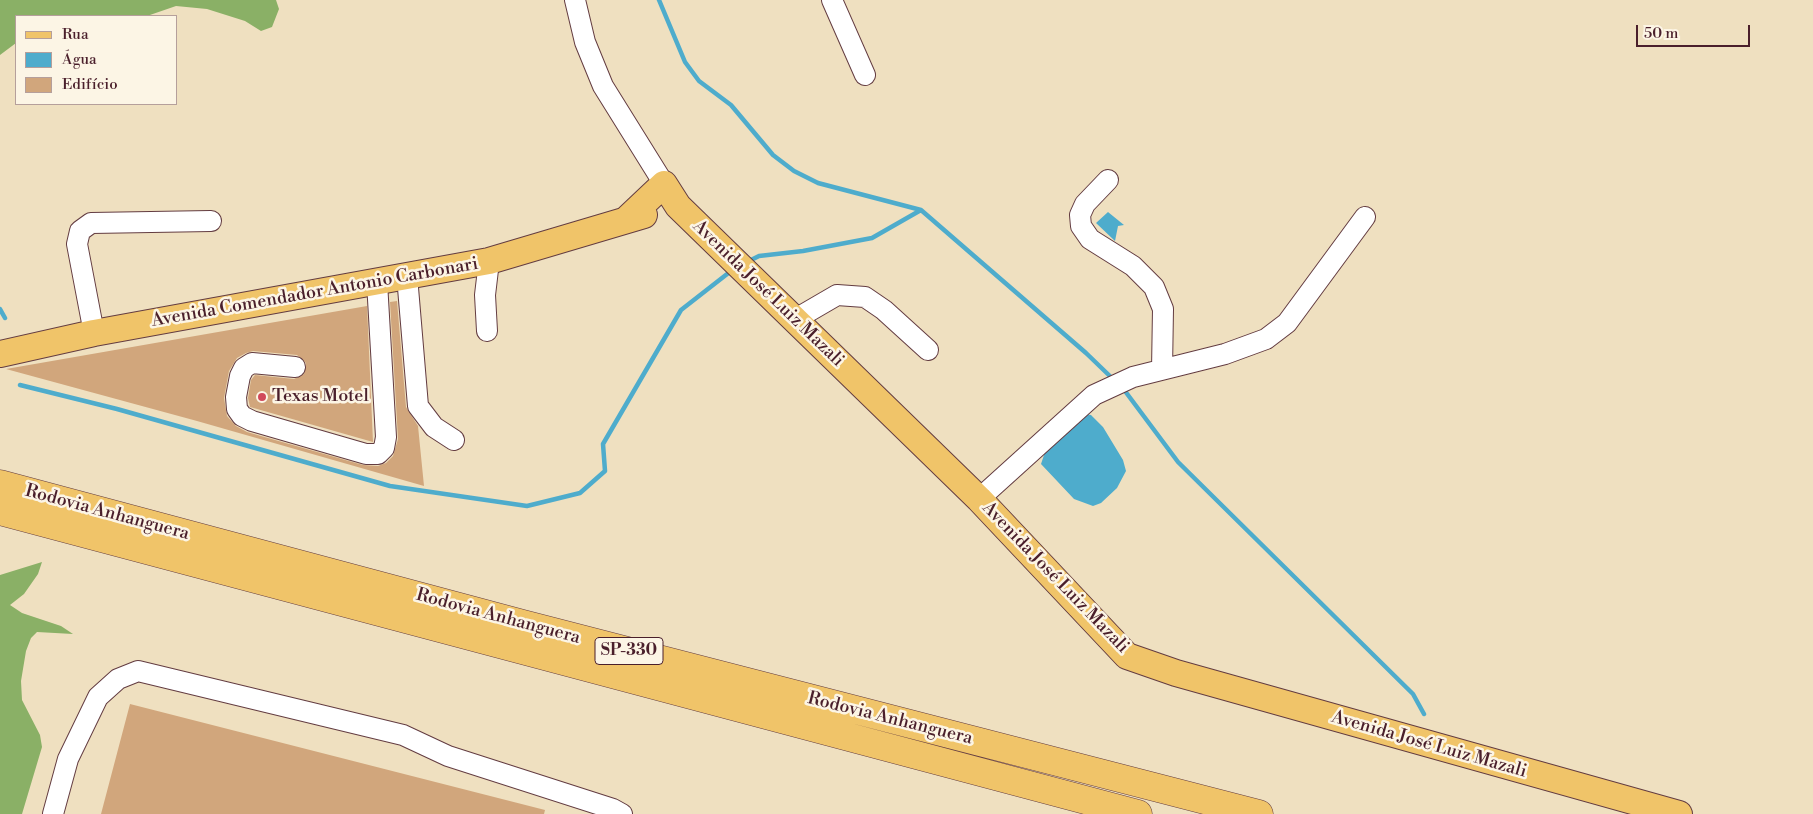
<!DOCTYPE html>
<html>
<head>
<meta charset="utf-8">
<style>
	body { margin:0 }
	#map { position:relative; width:1813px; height:814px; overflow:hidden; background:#efe0c0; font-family:"Libre Bodoni",serif }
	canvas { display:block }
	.legend { position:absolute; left:15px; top:15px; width:162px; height:90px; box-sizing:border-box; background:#fcf5e5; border:1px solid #b59f9b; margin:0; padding:6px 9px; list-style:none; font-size:15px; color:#4a1f2b }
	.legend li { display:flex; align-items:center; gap:10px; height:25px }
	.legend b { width:25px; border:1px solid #b59f9b }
	.scale { position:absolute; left:1636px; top:25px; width:114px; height:22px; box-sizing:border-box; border:2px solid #4a1f2b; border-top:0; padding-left:6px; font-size:15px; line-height:18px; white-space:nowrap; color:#4a1f2b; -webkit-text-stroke:4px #fcf5e5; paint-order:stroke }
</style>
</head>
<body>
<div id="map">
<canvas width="1813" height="814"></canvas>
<ul class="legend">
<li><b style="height:6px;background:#f0c469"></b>Rua</li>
<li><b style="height:14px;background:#4eaccc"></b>Água</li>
<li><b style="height:14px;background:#d1a67c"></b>Edifício</li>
</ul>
<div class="scale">50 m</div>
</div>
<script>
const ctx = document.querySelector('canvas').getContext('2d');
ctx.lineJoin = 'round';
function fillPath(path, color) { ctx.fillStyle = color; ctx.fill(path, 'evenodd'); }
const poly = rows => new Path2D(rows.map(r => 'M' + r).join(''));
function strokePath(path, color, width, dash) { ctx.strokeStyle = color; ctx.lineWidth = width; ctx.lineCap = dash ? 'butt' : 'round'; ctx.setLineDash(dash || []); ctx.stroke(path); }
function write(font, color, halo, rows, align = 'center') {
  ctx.font = font + ' "Libre Bodoni",serif'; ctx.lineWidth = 5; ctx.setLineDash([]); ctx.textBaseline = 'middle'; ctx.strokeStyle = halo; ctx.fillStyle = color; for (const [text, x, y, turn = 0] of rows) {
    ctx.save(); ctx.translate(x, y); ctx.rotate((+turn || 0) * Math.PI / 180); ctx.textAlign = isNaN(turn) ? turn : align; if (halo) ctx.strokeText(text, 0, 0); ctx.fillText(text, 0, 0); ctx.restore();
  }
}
fillPath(poly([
	[0,0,276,0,279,9,272,27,261,31,245,21,207,9,176,6,147,16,16,16,16,43,0,55],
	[42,562,38,574,24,594,10,605,22,613,61,626,73,634,37,632,31,638,26,651,21,681,22,700,40,735,42,747,22,814,0,814,0,575]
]), '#8ab066');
fillPath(poly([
	[1108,212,1124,225,1118,226,1115,241,1096,223],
	[1085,414,1091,415,1103,427,1123,460,1126,471,1117,488,1101,503,1093,506,1074,499,1041,464,1045,452]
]), '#4eaccc');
strokePath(poly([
	[659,0,685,62,699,81,731,105,773,155,794,171,818,183,921,210,1086,353,1114,380],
	[749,261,759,256,803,251,872,238,921,210],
	[0,309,5,318],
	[20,385,117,409,390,486,527,506,580,493,605,471,603,444,681,310,731,271],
	[1122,387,1178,462,1413,694,1424,714]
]), '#4eaccc', 4.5);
fillPath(poly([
	[397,301,406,407,418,426,424,486,197,421,6,369,367,306,373,442,250,407,248,398,251,380,255,375,294,379,304,374,306,363,297,355,253,351,246,353,237,358,229,371,224,398,227,416,236,426,247,432,363,465,378,466,386,463,393,456,398,439,390,302],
	[130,704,545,810,544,814,101,814]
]), '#d1a67c');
const minor = poly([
	[575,0,585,42,603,86,664,184],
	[832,0,865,75],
	[1108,180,1085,204,1080,215,1081,226,1090,239,1133,266,1154,287,1163,309,1162,370],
	[407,276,418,406,434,427,454,440],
	[794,320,837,295,865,297,884,310,928,350],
	[487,331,485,295,489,261],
	[94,333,77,244,80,231,91,223,211,221],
	[295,367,252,363,244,368,240,376,236,397,237,409,242,416,252,421,366,454,378,454,384,448,386,437,377,282],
	[979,499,1094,395,1133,377,1225,354,1266,339,1287,323,1365,217],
	[53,814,68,759,98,697,118,679,138,671,403,735,448,756,613,809,622,814]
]);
const major = poly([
	[627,219,664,184,678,206,979,499,1127,656,1176,673,1679,814],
	[0,354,94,333,489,261,644,215]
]);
const highway = poly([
	[0,484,523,624,1259,814],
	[0,511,1138,814]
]);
strokePath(minor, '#633c41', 22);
strokePath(major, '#633c41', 28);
strokePath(highway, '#633c41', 29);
strokePath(minor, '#fff', 20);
strokePath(major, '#f0c469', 26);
strokePath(highway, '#f0c469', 28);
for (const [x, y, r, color] of [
	[262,397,5,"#d1495b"]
]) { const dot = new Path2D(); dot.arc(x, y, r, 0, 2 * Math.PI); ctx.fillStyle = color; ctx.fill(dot); strokePath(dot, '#fcf5e5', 2); }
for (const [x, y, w] of [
	[629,651,68]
]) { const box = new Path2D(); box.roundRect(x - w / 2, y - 13.5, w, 27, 4); ctx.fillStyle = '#fcf5e5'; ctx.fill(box); strokePath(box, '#4a1f2b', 1); }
write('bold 16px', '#4a1f2b', null, [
	["SP-330",629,651]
]);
write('18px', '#4a1f2b', '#fcf5e5', [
	["Avenida Comendador Antonio Carbonari",315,293,-10],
	["Avenida José Luiz Mazali",768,294,44],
	["Rodovia Anhanguera",107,513,15],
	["Avenida José Luiz Mazali",1055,578,46],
	["Rodovia Anhanguera",498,617,15],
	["Rodovia Anhanguera",890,719,14],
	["Avenida José Luiz Mazali",1429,745,16]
]);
write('18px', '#4a1f2b', '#fcf5e5', [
	["Texas Motel",272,397]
], 'left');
</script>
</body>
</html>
